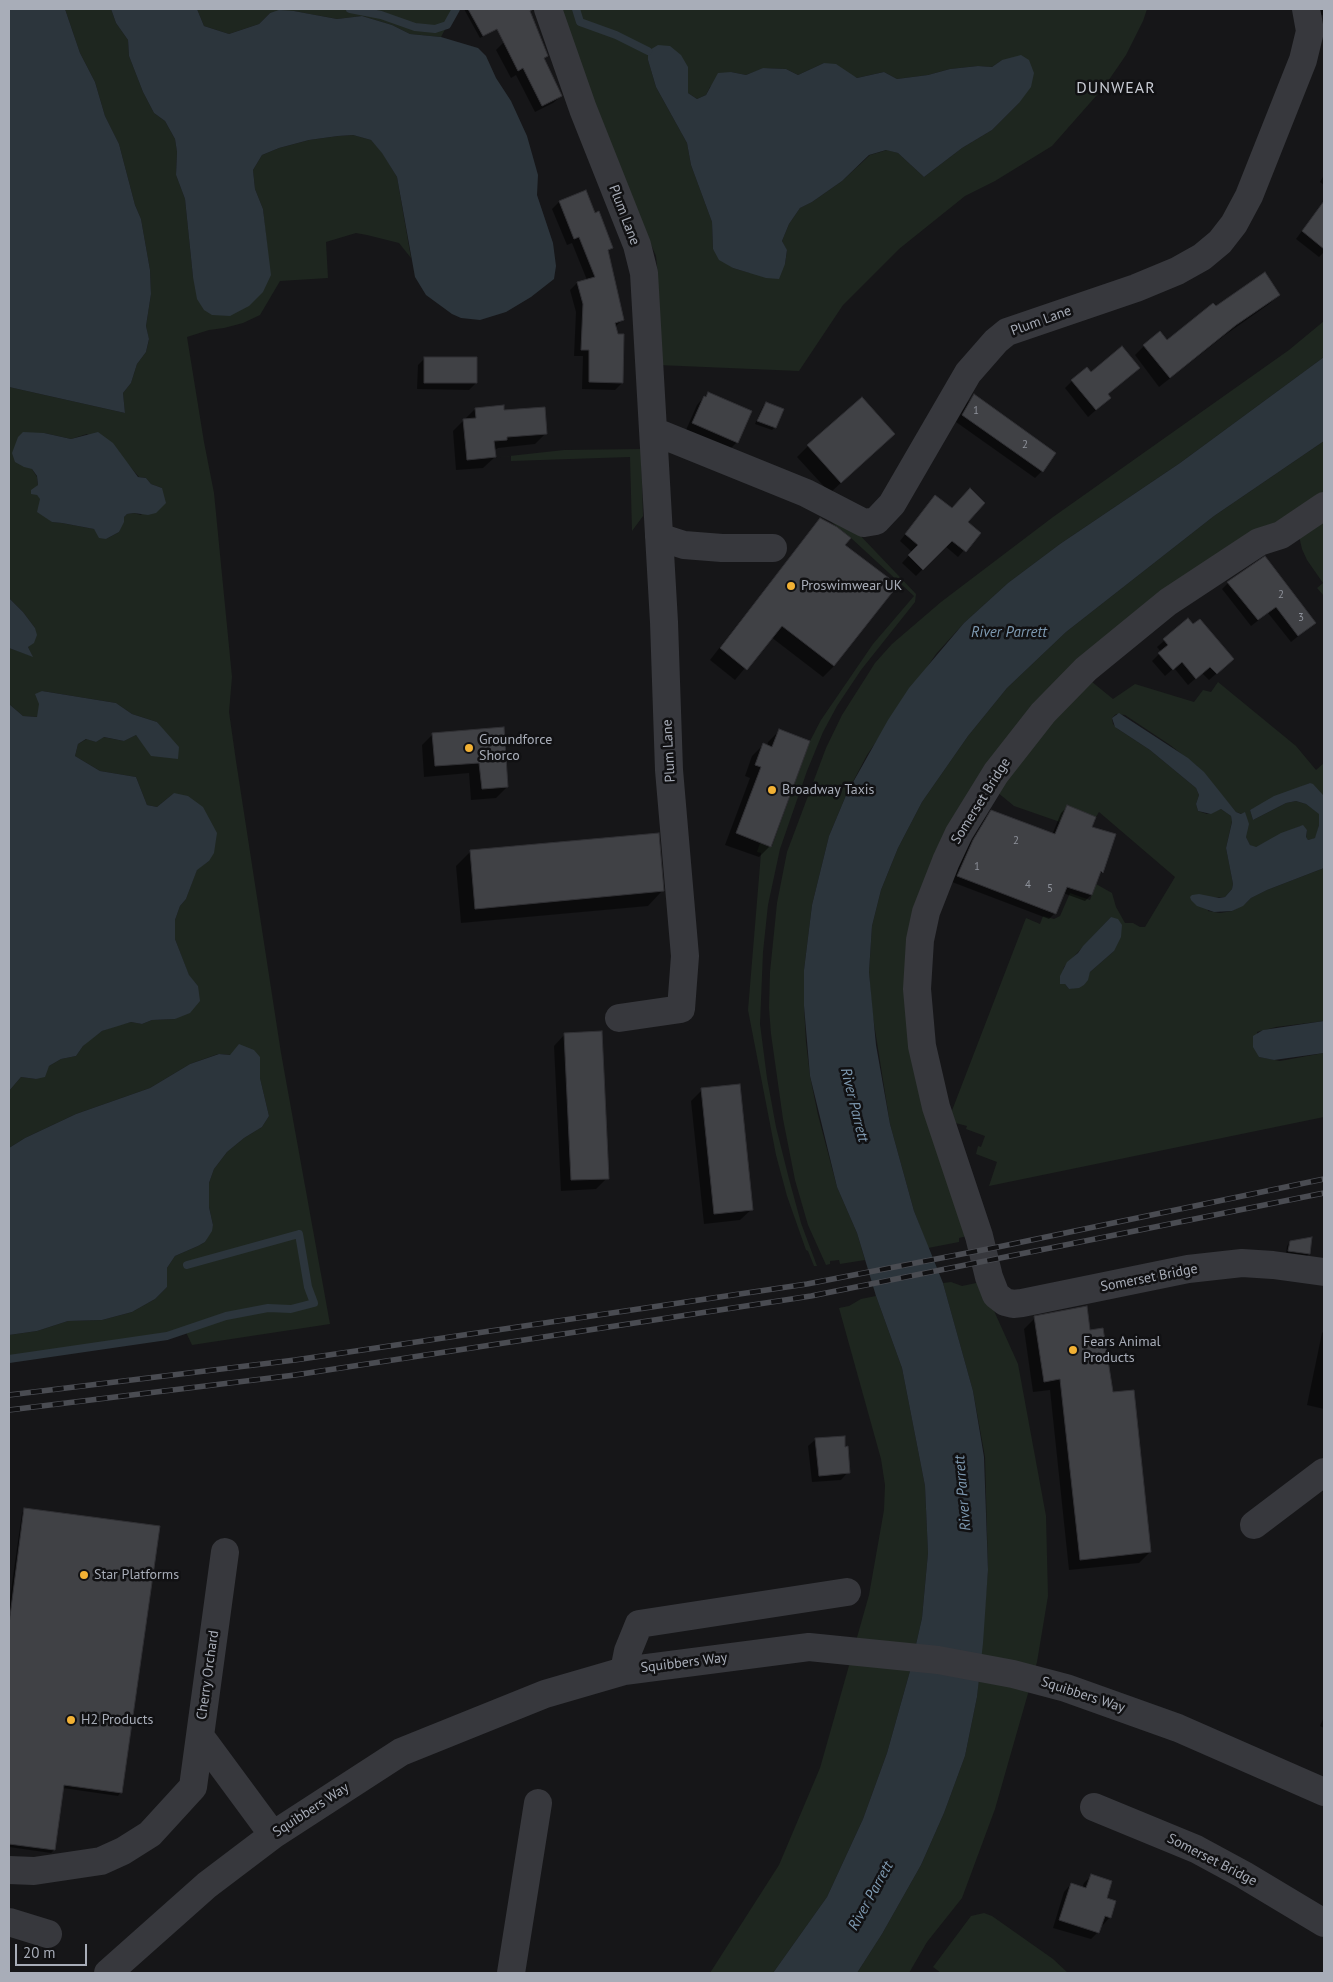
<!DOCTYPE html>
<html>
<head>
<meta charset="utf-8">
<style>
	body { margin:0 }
	#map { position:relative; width:1333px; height:1982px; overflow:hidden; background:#161618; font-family:"PT Sans",sans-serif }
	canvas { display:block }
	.frame { position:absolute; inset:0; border:10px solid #a8adb8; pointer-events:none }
	.scale { position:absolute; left:15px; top:1944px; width:72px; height:22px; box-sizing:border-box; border:2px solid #a8adb8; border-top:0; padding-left:6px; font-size:15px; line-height:18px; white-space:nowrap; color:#a8adb8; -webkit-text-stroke:4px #111113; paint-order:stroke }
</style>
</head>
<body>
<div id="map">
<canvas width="1333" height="1982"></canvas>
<div class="frame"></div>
<div class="scale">20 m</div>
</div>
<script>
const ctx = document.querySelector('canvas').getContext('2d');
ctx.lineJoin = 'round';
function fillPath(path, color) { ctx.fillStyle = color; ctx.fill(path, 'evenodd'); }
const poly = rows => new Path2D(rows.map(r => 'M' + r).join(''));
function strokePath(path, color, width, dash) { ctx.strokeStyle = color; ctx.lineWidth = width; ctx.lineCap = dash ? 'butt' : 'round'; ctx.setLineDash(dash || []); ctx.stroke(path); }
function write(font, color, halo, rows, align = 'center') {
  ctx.font = font + ' "PT Sans",sans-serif'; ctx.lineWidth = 5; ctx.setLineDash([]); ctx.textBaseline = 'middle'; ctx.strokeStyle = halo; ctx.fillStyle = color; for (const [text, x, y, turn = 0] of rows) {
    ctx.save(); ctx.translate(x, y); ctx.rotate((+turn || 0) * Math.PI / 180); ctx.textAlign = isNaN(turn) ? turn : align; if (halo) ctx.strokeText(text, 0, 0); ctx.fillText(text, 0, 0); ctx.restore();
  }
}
fillPath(poly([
	[65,9,111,9,116,23,128,40,129,56,143,92,154,113,165,121,175,139,177,152,176,175,185,199,193,277,268,256,263,209,255,189,253,170,262,155,279,148,309,140,338,136,353,135,371,140,382,152,397,177,411,258,399,243,367,235,356,233,326,242,328,278,280,281,260,315,243,323,224,328,209,330,187,337,204,442,214,493,232,677,229,712,236,761,281,1053,330,1324,192,1345,185,1330,167,1336,9,1359,9,1335,37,1331,68,1321,102,1320,132,1312,155,1299,167,1287,167,1268,175,1256,198,1246,205,1242,213,1225,209,1207,209,1183,214,1169,227,1152,244,1138,262,1127,269,1116,260,1078,260,1057,218,1054,190,1064,150,1088,76,1114,25,1138,9,1148,9,1091,21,1077,36,1079,49,1066,61,1059,76,1056,83,1046,88,1041,102,1031,118,1025,131,1022,142,1024,152,1020,175,1019,198,986,189,976,175,939,175,920,180,906,186,899,197,869,209,861,174,793,157,807,147,805,136,777,100,771,75,756,78,744,87,739,96,742,103,737,124,741,136,735,144,745,166,757,178,758,165,733,157,722,132,714,116,703,42,691,38,717,23,716,9,704,9,648,32,656,28,647,35,628,23,612,9,598,9,387,125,413,123,393,131,383,137,364,146,352,149,340,146,326,151,294,150,270,141,219,135,205,119,144,105,116,95,82,80,53],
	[44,433,71,439,87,434,127,463,139,477,146,478,151,484,162,488,141,515,134,513,127,514,124,517,119,532,106,539,94,529,62,523,52,522,40,505,40,498,37,495,35,489,38,485,37,477,32,469],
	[197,9,456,9,441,37,410,34,392,25,362,16,337,19,294,11,270,13,259,24,229,34,204,26],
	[559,9,1147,9,1143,21,1126,55,1104,87,1052,146,995,181,965,196,899,249,843,305,799,371,658,365,658,276,656,256,615,162],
	[648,51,687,82,688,93,697,99,706,95,710,87,731,72,746,75,764,68,786,69,798,75,824,63,857,78,884,72,897,79,928,75,950,69,978,66,992,67,1002,60,1019,103,992,130,962,148,924,177,898,153,887,150,870,155,842,181,812,202,800,208,789,224,782,241,787,251,785,264,750,273,733,268,713,249,712,222,691,165,687,143,656,87,648,60],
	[1324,321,1324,357,1180,463,1060,544,1008,583,964,623,936,654,867,755,847,793,829,836,812,905,804,970,804,1006,806,1042,810,1076,818,1115,837,1187,857,1233,865,1260,840,1264,839,1260,830,1261,830,1264,826,1265,808,1225,795,1180,783,1119,771,1034,769,1008,770,972,777,903,787,852,826,748,842,715,875,663,892,644,941,602,1053,517,1289,350],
	[1324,441,1324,498,1037,711,916,938,967,1236,959,1238,959,1242,928,1248,914,1211,890,1124,872,1011,869,972,872,926,881,890,898,848,922,802,968,736,1007,688,1066,632,1214,516],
	[664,443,855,530,916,594,915,602,861,670,837,706,823,732,807,771,780,849,768,905,763,952,760,1024,767,1078,776,1127,789,1179,801,1223,817,1266,814,1266,808,1251,806,1250,787,1196,776,1155,748,1010,761,853,757,852,760,843,772,846,810,741,821,720,873,644,914,596,851,538,823,515],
	[641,449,643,516,632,531,630,457,511,461,511,456,491,458,564,450],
	[1324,513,1324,596,1317,588,1323,583,1307,560,1302,549,1299,536],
	[1086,677,1113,699,1135,684,1194,702,1203,690,1211,692,1218,682,1296,746,1316,770,1324,763,1324,800,1324,796,1310,783,1250,810,1253,820,1286,803,1296,801,1306,804,1319,813,1319,825,1316,838,1308,840,1306,838,1307,830,1300,826,1256,847,1253,847,1250,845,1246,837,1245,813,1242,814,1236,812,1197,766,1170,745,1125,715,1116,714,1112,718,1113,724,1118,729,1150,750,1196,788,1199,795,1196,804,1198,811,1207,814,1221,809,1231,816,1232,821,1226,848,1233,884,1232,889,1225,897,1211,898,1206,896,1208,911,1220,913,1232,911,1246,903,1251,898,1267,890,1324,868,1324,1021,1276,1027,1257,1032,1259,1057,1280,1061,1324,1053,1324,1117,989,1186,997,1162,976,1154,978,1146,981,1147,985,1136,966,1129,967,1126,948,1121,1026,918,1040,924,1043,916,1054,919,1060,916,1070,893,1090,900,1096,884,1112,893,1116,907,1125,923,1133,923,1140,927,1145,927,1175,877,1099,812,1096,817,1060,822,1014,806,997,792],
	[1111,917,1114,951,1090,972,1084,985,1069,989,1065,984,1063,971,1064,967],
	[951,1282,962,1286,981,1282,1018,1364,1046,1516,1048,1596,1037,1662,995,1809,962,1898,927,1942,909,1973,857,1973,882,1934,921,1865,944,1813,965,1756,977,1697,988,1570,985,1457,973,1391,943,1283],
	[876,1296,902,1368,925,1486,928,1553,922,1618,910,1671,887,1753,863,1819,827,1897,773,1973,710,1973,779,1865,820,1768,869,1595,884,1510,885,1485,881,1459,839,1308,849,1306,861,1299],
	[984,1913,992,1916,1053,1959,1068,1973,941,1973,933,1967,971,1916]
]), '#1e261f');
fillPath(poly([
	[9,9,65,9,80,53,95,82,105,116,119,144,135,205,141,219,150,270,151,294,146,326,149,339,146,352,137,364,131,383,123,393,125,413,9,387],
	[111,9,197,9,204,26,229,34,259,24,270,13,279,10,294,11,337,19,362,16,392,25,410,34,441,37,478,48,486,56,496,78,511,101,527,136,538,175,537,195,553,243,556,266,554,279,531,297,506,312,480,320,461,318,452,314,426,295,415,277,397,177,382,153,371,140,353,135,338,136,309,140,279,148,262,155,253,170,255,189,263,209,271,275,263,292,249,306,230,316,212,315,204,310,197,299,193,277,185,199,176,175,177,152,175,139,165,121,154,113,143,92,129,56,128,40,116,23],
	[658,45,670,46,681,55,688,67,688,93,697,99,706,95,718,73,731,72,746,75,763,68,786,69,798,75,824,63,836,64,857,78,884,72,897,79,928,75,950,69,978,66,992,67,1002,60,1021,55,1029,60,1034,73,1031,87,1019,103,992,130,962,148,924,177,898,153,886,150,869,155,842,181,812,202,800,208,789,224,782,241,787,250,785,264,779,279,766,278,733,268,719,260,713,249,712,222,691,165,687,143,656,87,648,60,648,51],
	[1324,357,1324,441,1214,516,1066,632,1007,688,968,736,922,802,898,848,881,890,872,926,869,972,876,1045,890,1124,914,1211,943,1283,973,1391,984,1457,988,1570,983,1643,977,1697,965,1756,944,1813,921,1865,882,1934,857,1973,773,1973,827,1897,863,1819,887,1753,910,1671,922,1618,928,1553,925,1486,902,1368,876,1296,857,1233,837,1187,810,1076,804,1006,804,970,812,905,829,836,847,793,888,720,909,688,964,623,1008,583,1060,544,1180,463],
	[23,432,44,433,71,439,98,432,113,443,138,477,146,478,151,484,162,488,166,503,156,513,148,515,134,513,127,514,124,517,124,522,119,532,106,539,99,538,94,529,62,523,52,522,37,512,40,499,37,495,31,494,31,490,38,485,37,476,32,469,24,467,15,462,12,453,18,437],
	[9,598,23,612,35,628,37,635,34,643,28,647,33,657,9,648],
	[42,691,116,703,132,714,157,722,179,747,178,759,151,756,136,735,124,741,104,737,96,742,86,739,78,744,75,756,100,771,136,777,147,805,157,807,174,793,188,796,203,807,217,833,214,853,209,861,197,870,186,899,180,906,175,920,175,939,189,975,198,986,200,1001,190,1013,175,1019,152,1020,142,1024,131,1022,102,1031,83,1046,76,1056,61,1059,49,1066,45,1077,36,1079,21,1077,9,1091,9,704,23,716,37,717,39,704,35,694],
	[1119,713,1188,758,1204,772,1236,812,1241,814,1245,812,1249,824,1246,837,1250,845,1256,847,1281,833,1303,825,1307,830,1306,837,1308,840,1315,838,1319,825,1319,814,1306,804,1296,801,1286,803,1253,820,1250,810,1274,796,1310,783,1313,784,1324,796,1324,868,1267,890,1251,898,1243,906,1232,911,1214,912,1197,906,1191,900,1190,897,1192,895,1199,894,1219,898,1225,897,1232,889,1233,884,1226,848,1232,822,1231,816,1221,809,1211,814,1198,811,1196,804,1199,795,1196,788,1150,750,1115,727,1112,718],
	[1111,917,1118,919,1122,925,1121,937,1114,951,1090,972,1088,980,1084,985,1079,988,1069,989,1065,984,1060,984,1060,976,1067,962,1078,953,1083,946],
	[1324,1021,1324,1053,1274,1060,1259,1057,1253,1047,1253,1036,1263,1030],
	[239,1044,254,1050,260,1057,260,1078,269,1116,262,1127,244,1138,227,1152,214,1169,209,1183,209,1207,213,1225,212,1231,205,1242,198,1246,175,1256,167,1268,167,1287,155,1299,132,1312,102,1320,68,1321,37,1331,9,1335,9,1148,25,1138,76,1114,150,1088,190,1064,219,1054,230,1055]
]), '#2c353c');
fillPath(poly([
	[464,9,493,9,502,25,480,38],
	[1312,9,1324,9,1324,16,1313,11],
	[504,42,543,59,561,96,553,103,535,112,516,75,511,78,496,50],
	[1324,175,1324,185,1320,182],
	[586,192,594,214,612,248,607,252,623,319,616,326,622,383,615,390,582,389,583,356,574,356,576,312,570,290,577,283,587,280,572,243,567,245,552,209,559,202],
	[1324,201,1324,252,1319,257,1296,239],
	[1279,295,1269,304,1225,335,1159,387,1135,355,1144,346,1166,342,1216,308],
	[425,358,476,383,469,390,417,389,418,365],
	[1072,381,1107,395,1110,398,1088,417,1065,388],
	[708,393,737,442,730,449,686,430,697,405],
	[974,396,1042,471,1035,478,956,422,967,403],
	[766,403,775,427,772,430,755,424,763,406],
	[503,407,503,412,546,433,535,444,498,448,495,450,495,457,483,468,456,470,453,431,475,409],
	[882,445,830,493,797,457,808,446],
	[935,496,979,533,958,557,945,546,916,576,902,563,912,552,900,541],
	[821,520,843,546,896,585,834,666,823,677,771,637,735,680,710,660,810,531],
	[1265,558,1307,629,1291,642,1268,613,1251,626,1222,589,1228,583],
	[1188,620,1225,666,1209,680,1202,673,1188,685,1174,668,1165,676,1152,661,1161,652,1157,647],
	[503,728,507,787,496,798,471,800,469,773,424,777,422,745,433,734],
	[779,731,770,846,759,857,725,845,750,778,745,776,752,756,763,745,767,746,768,742],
	[1067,807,1102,872,1097,877,1091,895,1085,901,1063,893,1055,913,1049,919,952,882,967,848,985,818,992,812,1052,835,1061,813],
	[470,852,662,891,648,906,461,923,456,866],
	[565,1034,607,1178,596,1189,561,1191,554,1046],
	[702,1090,752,1209,740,1220,704,1224,691,1101],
	[1290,1242,1309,1254,1306,1257,1286,1254,1287,1246],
	[1035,1318,1089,1331,1112,1394,1150,1552,1139,1563,1069,1570,1050,1390,1033,1392,1024,1329],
	[1324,1331,1324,1409,1307,1405,1322,1333],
	[816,1439,848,1472,841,1480,812,1482,808,1446],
	[25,1510,121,1792,118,1796,63,1788,54,1850,51,1853,9,1847,9,1605,22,1513],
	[1324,1717,1324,1728,1320,1726],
	[1091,1876,1110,1917,1103,1925,1101,1924,1098,1932,1091,1939,1053,1928,1064,1892,1071,1884,1082,1888,1084,1883]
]), '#0007');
strokePath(poly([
	[350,9,381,15,415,27,435,29,447,25,456,9],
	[576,9,580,22,616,35,648,51],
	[9,1359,167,1336,226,1316,268,1308,291,1309,314,1303,308,1287,299,1234,187,1265]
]), '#2c353c', 8);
const building = poly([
	[468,9,533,9,530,11,548,56,544,58,562,96,542,106,523,68,518,71,497,29,483,36,468,9],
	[586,190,595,213,599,211,613,248,608,250,624,320,615,323,618,334,624,334,623,383,589,382,589,350,581,350,583,304,577,282,595,277,579,237,574,239,559,201,586,190],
	[1324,201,1324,249,1302,231,1324,201],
	[1265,272,1280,295,1236,325,1170,378,1143,345,1160,331,1167,340,1213,303,1216,306,1265,272],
	[1122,346,1140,368,1108,394,1111,398,1096,410,1071,380,1087,367,1091,372,1122,346],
	[424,357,477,357,477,383,424,383,424,357],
	[708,392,752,411,738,443,692,423,704,396,706,397,708,392],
	[974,394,1056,453,1043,472,962,415,974,394],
	[862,397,895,434,841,483,807,445,862,397],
	[766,402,784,409,776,428,757,421,766,402],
	[504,405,504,410,545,407,547,434,507,437,507,440,494,441,496,457,467,460,463,419,476,418,475,408,504,405],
	[970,488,985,503,968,522,981,533,966,552,952,541,923,570,908,555,918,545,905,534,935,495,952,508,970,488],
	[820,518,837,527,851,538,845,545,898,585,834,666,782,626,747,670,720,648,820,518],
	[1265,556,1316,623,1298,636,1276,607,1258,620,1227,582,1265,556],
	[1188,618,1193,624,1200,619,1234,659,1217,674,1210,667,1196,679,1182,662,1173,670,1158,653,1168,645,1163,639,1188,618],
	[504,727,508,787,482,789,479,763,435,766,432,733,504,727],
	[779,729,810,741,771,847,736,833,761,767,755,765,763,743,772,747,779,729],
	[1067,805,1096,817,1092,827,1116,834,1103,873,1101,871,1092,895,1067,887,1056,914,957,876,973,840,991,810,1055,834,1067,805],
	[659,833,664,891,475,909,470,850,659,833],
	[602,1031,609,1179,571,1180,564,1033,602,1031],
	[740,1084,753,1210,714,1214,701,1088,740,1084],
	[1312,1237,1310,1254,1288,1251,1290,1241,1312,1237],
	[1087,1306,1090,1330,1103,1328,1113,1392,1134,1390,1151,1552,1080,1560,1060,1379,1044,1382,1034,1316,1087,1306],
	[845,1436,845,1447,848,1446,850,1473,819,1476,815,1438,845,1436],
	[24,1508,160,1526,122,1793,64,1785,55,1850,9,1844,9,1624,24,1508],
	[1091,1874,1112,1881,1107,1898,1116,1901,1111,1918,1105,1916,1099,1933,1059,1920,1071,1883,1086,1888,1091,1874]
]);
fillPath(building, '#404145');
strokePath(building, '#303034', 1);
strokePath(poly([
	[548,9,583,109,637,245,644,273,664,622,669,770,685,956,681,1009,619,1018],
	[653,431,806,493,864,523,876,521,892,504,968,373,996,341,1007,332,1136,288,1177,271,1202,257,1220,242,1234,224,1249,196,1303,60,1310,31,1306,9],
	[1324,506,1281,535,1259,542,1168,602,1086,669,1043,713,996,773,959,833,946,861,926,912,920,940,917,989,922,1046,936,1107,979,1236,989,1277,996,1295,1005,1302,1013,1304,1022,1303,1188,1269,1242,1263,1273,1265,1324,1272],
	[659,537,684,545,722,548,773,548],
	[1254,1525,1324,1472],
	[624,1671,628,1651,639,1624,847,1592],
	[200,1736,273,1835],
	[1094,1807,1196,1849,1244,1875,1324,1923],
	[9,1870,34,1871,101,1861,123,1851,150,1834,193,1787,225,1552],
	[9,1922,48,1934],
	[108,1973,207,1885,273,1835,401,1752,545,1694,624,1671,809,1647,938,1660,1013,1674,1066,1688,1178,1728,1324,1792],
	[511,1973,538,1803]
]), '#37383d', 28);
const rail = poly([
	[9,1395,295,1360,807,1284,998,1247,1324,1179],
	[9,1410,295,1375,811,1296,1324,1193]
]);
strokePath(rail, '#4a4c52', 5.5);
strokePath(rail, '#111113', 4, [11]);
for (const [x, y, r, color] of [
	[791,586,5,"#f2b134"],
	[469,748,5,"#f2b134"],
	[772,790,5,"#f2b134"],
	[1073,1350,5,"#f2b134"],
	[84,1575,5,"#f2b134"],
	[71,1720,5,"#f2b134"]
]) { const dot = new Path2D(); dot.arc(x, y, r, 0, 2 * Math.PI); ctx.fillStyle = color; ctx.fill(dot); strokePath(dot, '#111113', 2); }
write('11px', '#8e929b', null, [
	["1",976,411],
	["2",1025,445],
	["2",1281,595],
	["3",1301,618],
	["2",1016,841],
	["1",977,867],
	["4",1028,885],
	["5",1050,889]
]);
write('14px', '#a8adb8', '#111113', [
	["Plum Lane",624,215,69],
	["Plum Lane",1041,321,-20],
	["Plum Lane",669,751,-93],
	["Somerset Bridge",981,801,-58],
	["Somerset Bridge",1149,1278,-11],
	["Squibbers Way",684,1663,-7],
	["Cherry Orchard",208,1675,-82],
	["Squibbers Way",1083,1695,18],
	["Squibbers Way",311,1810,-33],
	["Somerset Bridge",1212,1860,27]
]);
write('14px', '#a8adb8', '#111113', [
	["Proswimwear UK",801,586],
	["Groundforce",479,740],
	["Shorco",479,756],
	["Broadway Taxis",782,790],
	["Fears Animal",1083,1342],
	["Products",1083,1358],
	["Star Platforms",94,1575],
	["H2 Products",81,1720]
], 'left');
write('italic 15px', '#7f9bb3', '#111113', [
	["River Parrett",1009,633],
	["River Parrett",854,1105,76],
	["River Parrett",963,1493,-95],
	["River Parrett",871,1896,-61]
]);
ctx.letterSpacing = '1px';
write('16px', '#c9ccd4', '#111113', [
	["DUNWEAR",1116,88]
]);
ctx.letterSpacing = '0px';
</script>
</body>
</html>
